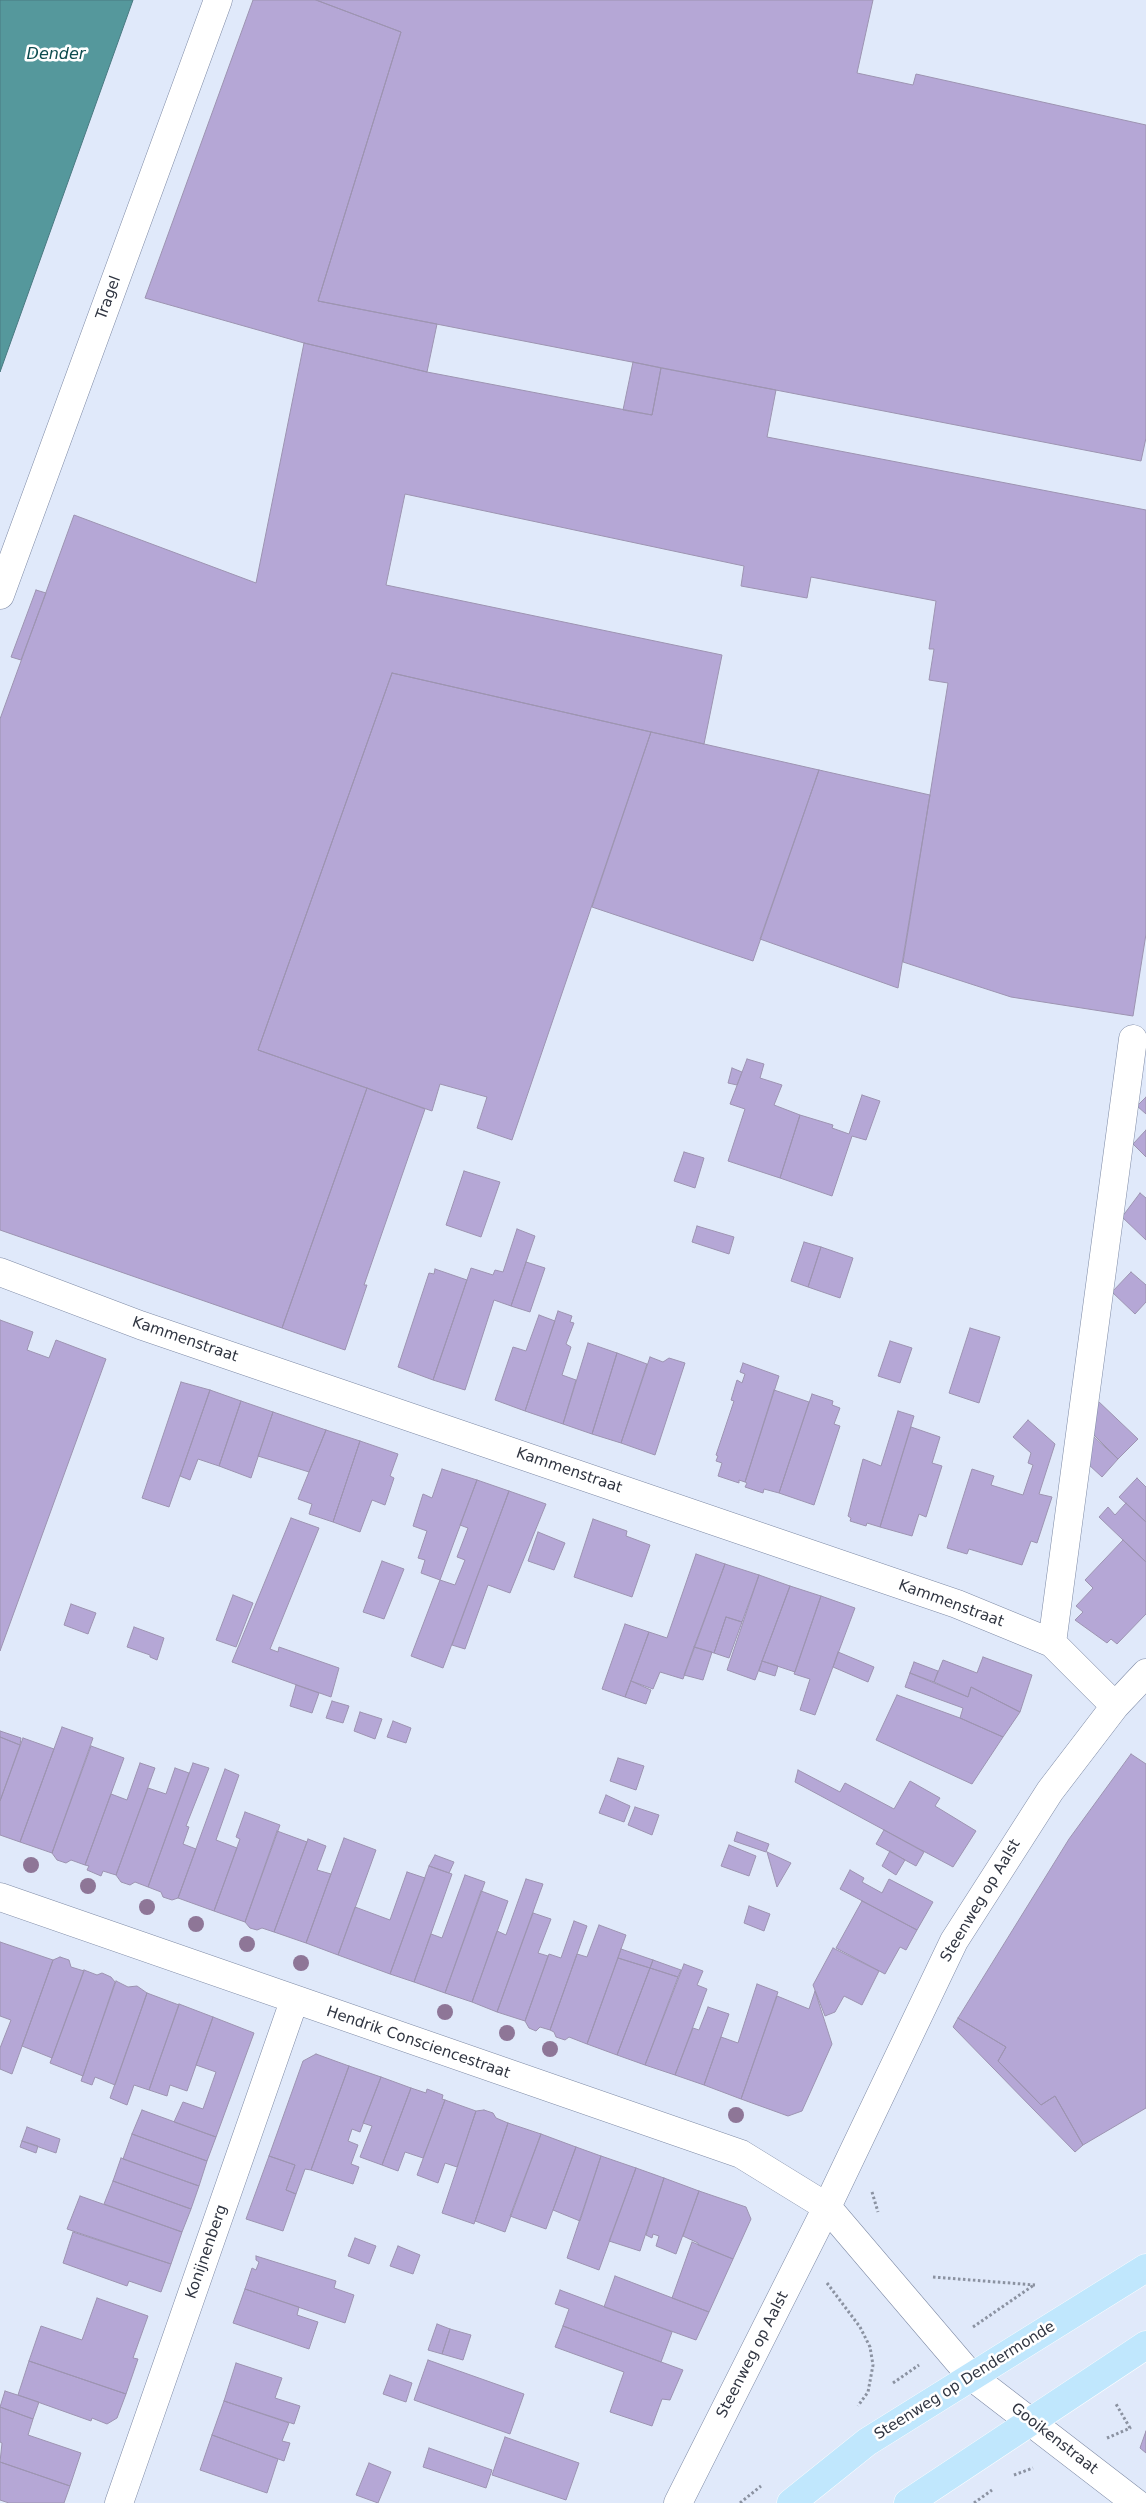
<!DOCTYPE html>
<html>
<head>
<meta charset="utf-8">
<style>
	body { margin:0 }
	canvas { display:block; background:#e0e9fa }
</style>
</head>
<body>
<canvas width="1146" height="2503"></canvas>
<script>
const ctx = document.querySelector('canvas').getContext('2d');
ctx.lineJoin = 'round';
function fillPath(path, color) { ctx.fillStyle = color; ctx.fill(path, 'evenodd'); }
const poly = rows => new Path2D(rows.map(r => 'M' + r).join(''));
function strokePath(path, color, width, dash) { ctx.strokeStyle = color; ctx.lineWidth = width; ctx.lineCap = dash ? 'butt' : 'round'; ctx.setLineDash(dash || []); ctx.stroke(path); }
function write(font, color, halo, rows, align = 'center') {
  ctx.font = font + ' "DejaVu Sans",sans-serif'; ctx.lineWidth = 5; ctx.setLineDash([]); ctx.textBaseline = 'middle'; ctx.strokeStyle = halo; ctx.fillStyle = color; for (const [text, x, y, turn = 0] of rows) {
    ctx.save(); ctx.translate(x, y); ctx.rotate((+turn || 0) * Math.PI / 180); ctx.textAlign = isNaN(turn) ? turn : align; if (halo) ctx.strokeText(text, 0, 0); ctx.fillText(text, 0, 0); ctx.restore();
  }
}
const water = poly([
	[0,0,133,0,0,372,0,0]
]);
fillPath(water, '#55989c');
strokePath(water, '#4a7a81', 1);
const building = poly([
	[253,0,316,0,401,32,318,301,437,324,427,372,304,343,145,298,253,0],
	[316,0,873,0,857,73,913,85,916,74,1146,125,1146,438,1141,461,318,301,401,32,316,0],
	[304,343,427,372,652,415,661,368,776,390,767,437,1146,510,1146,934,1133,1016,1011,997,903,962,948,683,929,680,934,649,929,649,936,601,811,577,807,598,741,586,744,566,405,494,386,585,722,655,704,744,392,673,258,1050,367,1088,282,1328,0,1230,0,719,74,515,256,583,304,343],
	[633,362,661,368,652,415,623,410,633,362],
	[36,590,46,593,21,660,11,657,36,590],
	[392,673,651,732,512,1140,477,1128,487,1097,440,1084,432,1111,258,1050,392,673],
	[651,732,819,770,753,961,592,907,651,732],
	[819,770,930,795,898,988,760,939,819,770],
	[747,1059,764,1064,760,1078,782,1085,774,1105,800,1115,780,1178,728,1161,745,1109,730,1104,747,1059],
	[732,1068,742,1072,737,1085,728,1083,732,1068],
	[367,1088,425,1109,364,1285,367,1285,345,1350,282,1328,367,1088],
	[862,1095,880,1101,866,1140,852,1136,832,1196,780,1178,800,1115,833,1125,832,1128,849,1134,862,1095],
	[1146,1097,1146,1114,1137,1106,1146,1097],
	[1146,1130,1146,1157,1133,1144,1146,1130],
	[684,1152,704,1158,695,1188,674,1181,684,1152],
	[464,1171,500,1182,481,1237,446,1225,464,1171],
	[1140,1193,1146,1198,1146,1240,1122,1217,1140,1193],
	[697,1226,734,1237,729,1254,692,1242,697,1226],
	[517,1229,535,1236,511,1306,494,1300,465,1390,433,1380,471,1268,493,1275,495,1270,503,1272,517,1229],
	[804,1242,821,1247,808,1287,791,1281,804,1242],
	[821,1247,853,1258,840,1298,808,1287,821,1247],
	[526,1262,545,1268,530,1312,511,1306,526,1262],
	[435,1269,467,1280,433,1380,398,1367,429,1273,434,1274,435,1269],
	[1131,1272,1146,1285,1146,1302,1135,1314,1112,1292,1131,1272],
	[558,1311,572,1316,570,1322,574,1323,566,1344,571,1347,562,1375,576,1380,563,1424,525,1411,558,1311],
	[539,1315,555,1321,525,1411,495,1400,513,1347,526,1351,539,1315],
	[0,1320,33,1332,27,1350,49,1358,56,1340,106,1359,0,1651,0,1320],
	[970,1328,1000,1337,979,1403,949,1393,970,1328],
	[890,1341,912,1348,900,1383,878,1376,890,1341],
	[588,1343,617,1353,592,1434,563,1424,588,1343],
	[617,1353,647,1364,621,1443,592,1434,617,1353],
	[650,1357,663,1362,669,1358,685,1363,655,1455,621,1443,650,1357],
	[743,1363,779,1376,745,1482,739,1480,739,1483,718,1476,722,1463,716,1461,718,1456,716,1455,734,1401,731,1400,737,1380,742,1383,745,1374,740,1372,743,1363],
	[181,1382,210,1390,169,1507,142,1498,181,1382],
	[210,1390,241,1401,219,1466,198,1459,190,1480,180,1476,210,1390],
	[774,1390,809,1402,779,1493,764,1489,763,1493,745,1487,747,1483,745,1482,774,1390],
	[812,1394,833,1401,832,1405,840,1408,834,1424,840,1426,814,1505,779,1493,812,1394],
	[1097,1400,1138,1439,1118,1459,1092,1433,1097,1400],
	[241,1401,273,1412,251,1478,219,1466,241,1401],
	[898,1411,914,1416,880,1527,867,1523,866,1526,850,1521,851,1518,848,1516,863,1459,881,1466,898,1411],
	[273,1412,326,1430,309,1472,258,1456,273,1412],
	[1028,1420,1055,1444,1039,1494,1052,1497,1037,1543,1031,1541,1022,1565,969,1549,967,1554,947,1548,972,1469,994,1476,991,1485,1023,1495,1033,1465,1028,1463,1031,1453,1013,1437,1028,1420],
	[911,1427,940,1437,932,1463,942,1466,926,1517,919,1514,912,1536,880,1527,911,1427],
	[326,1430,360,1441,333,1522,309,1514,312,1504,298,1499,326,1430],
	[1093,1436,1118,1459,1102,1477,1088,1464,1093,1436],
	[360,1441,398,1454,390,1476,394,1478,385,1505,372,1500,360,1532,333,1522,360,1441],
	[442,1469,477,1480,440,1580,421,1573,425,1560,418,1558,427,1531,413,1526,423,1494,432,1498,442,1469],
	[1137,1478,1146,1487,1146,1522,1119,1497,1137,1478],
	[477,1480,509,1491,443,1668,411,1656,440,1580,455,1585,465,1560,457,1557,468,1528,460,1525,477,1480],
	[509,1491,546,1504,510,1593,488,1585,465,1649,452,1645,509,1491],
	[1126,1503,1146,1522,1146,1562,1099,1517,1108,1507,1115,1515,1126,1503],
	[291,1518,319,1528,270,1649,278,1652,279,1647,339,1668,331,1697,232,1662,291,1518],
	[593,1519,627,1531,626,1536,650,1545,632,1597,574,1577,593,1519],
	[538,1532,565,1543,554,1570,528,1561,538,1532],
	[1123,1540,1146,1562,1146,1614,1117,1644,1111,1639,1107,1643,1075,1620,1083,1612,1076,1606,1093,1588,1085,1580,1123,1540],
	[696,1554,725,1564,683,1679,660,1672,653,1689,631,1681,649,1632,667,1638,696,1554],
	[382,1561,404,1569,384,1619,363,1612,382,1561],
	[725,1564,759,1575,742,1622,726,1617,714,1653,694,1647,725,1564],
	[759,1575,790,1586,755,1680,727,1670,759,1575],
	[790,1586,821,1596,795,1672,762,1661,790,1586],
	[233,1595,253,1603,236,1647,216,1640,233,1595],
	[821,1596,855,1608,815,1715,800,1710,810,1679,794,1674,821,1596],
	[71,1604,96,1613,88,1634,64,1625,71,1604],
	[726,1617,742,1622,729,1658,714,1653,726,1617],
	[625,1624,649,1632,625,1697,602,1689,625,1624],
	[134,1627,164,1638,157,1660,150,1657,150,1655,127,1647,134,1627],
	[694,1647,712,1652,703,1680,684,1675,694,1647],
	[838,1652,874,1667,868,1682,833,1667,838,1652],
	[983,1657,1032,1675,1020,1712,971,1687,968,1697,934,1682,943,1660,977,1673,983,1657],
	[762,1661,778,1666,775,1676,759,1671,762,1661],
	[914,1662,938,1671,934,1682,910,1673,914,1662],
	[910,1673,968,1697,971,1687,1020,1712,1003,1737,960,1718,963,1708,905,1687,910,1673],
	[631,1681,651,1690,646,1704,625,1697,631,1681],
	[296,1685,319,1693,312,1713,290,1706,296,1685],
	[897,1695,960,1718,1003,1737,972,1784,876,1740,897,1695],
	[332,1701,349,1706,343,1723,326,1718,332,1701],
	[360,1712,382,1719,375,1739,354,1731,360,1712],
	[393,1721,411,1728,406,1743,387,1737,393,1721],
	[62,1727,93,1738,52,1853,20,1842,62,1727],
	[0,1731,21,1738,20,1745,0,1737,0,1731],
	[0,1737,20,1745,0,1801,0,1737],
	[23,1738,54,1749,20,1842,0,1835,0,1801,23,1738],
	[91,1746,124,1758,85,1865,71,1860,66,1863,57,1860,52,1853,91,1746],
	[1131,1754,1146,1764,1146,2108,1083,2145,1055,2096,1041,2105,998,2061,1006,2047,958,2018,1069,1839,1131,1754],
	[618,1758,644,1766,636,1790,610,1781,618,1758],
	[140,1763,155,1768,116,1875,103,1871,101,1876,87,1870,89,1866,85,1865,111,1794,127,1800,140,1763],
	[193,1763,209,1768,186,1826,189,1827,183,1844,196,1849,178,1898,172,1900,163,1897,161,1892,148,1887,193,1763],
	[175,1768,189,1773,148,1887,135,1882,130,1885,121,1882,116,1875,148,1788,166,1794,175,1768],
	[225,1769,239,1775,216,1840,237,1848,214,1911,178,1898,225,1769],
	[798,1770,840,1792,845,1783,894,1809,910,1781,940,1798,935,1806,976,1831,953,1867,795,1782,798,1770],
	[606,1795,630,1806,624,1822,599,1813,606,1795],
	[635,1807,659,1815,652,1835,628,1825,635,1807],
	[245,1812,280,1825,245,1922,214,1911,240,1839,236,1837,245,1812],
	[884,1830,924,1852,916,1866,876,1844,884,1830],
	[277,1831,307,1842,274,1932,262,1928,257,1930,250,1928,245,1922,277,1831],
	[737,1832,769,1844,766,1852,734,1841,737,1832],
	[344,1838,376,1850,338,1955,306,1943,344,1838],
	[308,1839,326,1846,317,1870,331,1874,306,1943,274,1932,308,1839],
	[729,1845,756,1856,749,1876,721,1866,729,1845],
	[890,1851,905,1860,896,1875,882,1866,890,1851],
	[767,1852,791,1863,777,1887,767,1852],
	[435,1855,454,1862,449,1873,429,1866,435,1855],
	[429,1866,452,1874,414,1982,390,1974,429,1866],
	[850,1870,864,1878,862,1882,882,1893,889,1879,933,1902,917,1930,840,1889,850,1870],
	[407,1872,425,1878,390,1974,338,1955,355,1907,390,1920,407,1872],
	[465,1875,485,1882,445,1993,414,1982,431,1934,442,1938,465,1875],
	[526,1879,543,1884,497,2012,472,2002,497,1931,506,1935,526,1879],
	[481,1891,508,1901,472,2002,445,1993,481,1891],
	[862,1901,917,1930,906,1950,900,1947,885,1974,836,1948,862,1901],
	[749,1906,770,1914,764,1931,744,1923,749,1906],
	[533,1913,551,1919,538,1953,548,1956,525,2021,497,2012,533,1913],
	[574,1921,587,1926,550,2030,540,2027,536,2031,529,2028,525,2021,549,1954,561,1958,574,1921],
	[599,1925,626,1935,587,2044,569,2037,565,2040,556,2037,554,2032,550,2030,577,1954,587,1957,599,1925],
	[0,1942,53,1960,12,2074,0,2069,0,2048,11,2020,0,2016,0,1942],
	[833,1948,879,1971,862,2005,844,1996,835,2012,825,2016,813,1985,833,1948],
	[621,1949,653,1960,650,1968,618,1958,621,1949],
	[60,1957,69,1960,71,1967,84,1971,52,2058,22,2046,53,1960,60,1957],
	[618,1958,650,1968,617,2055,587,2044,618,1958],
	[653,1960,681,1970,678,1977,650,1968,653,1960],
	[684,1964,703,1971,697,1985,707,1989,675,2075,645,2065,684,1964],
	[650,1968,678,1977,645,2065,617,2055,650,1968],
	[84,1970,97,1975,102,1973,111,1977,115,1982,83,2076,50,2063,84,1970],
	[116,1981,128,1987,137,1986,147,1993,115,2085,95,2077,92,2085,81,2081,116,1981],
	[757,1984,778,1992,741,2099,704,2085,721,2037,738,2043,757,1984],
	[815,1991,832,2044,802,2111,788,2116,741,2099,777,1996,809,2009,815,1991],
	[147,1993,179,2005,149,2090,134,2085,127,2105,110,2098,147,1993],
	[179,2004,213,2017,187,2091,170,2085,167,2096,149,2090,179,2004],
	[708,2007,729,2014,704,2085,675,2075,693,2028,699,2030,708,2007],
	[213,2017,254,2033,216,2137,174,2122,183,2102,203,2109,216,2072,196,2065,213,2017],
	[958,2018,1006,2047,998,2061,1041,2105,1055,2096,1083,2145,1075,2152,953,2027,958,2018],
	[316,2054,349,2066,311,2170,305,2169,296,2194,286,2190,295,2165,269,2156,303,2061,316,2054],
	[349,2066,381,2077,360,2132,352,2129,348,2141,358,2145,351,2164,359,2167,353,2184,311,2170,349,2066],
	[381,2077,411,2088,382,2165,360,2157,372,2126,363,2123,381,2077],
	[411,2088,426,2093,427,2089,443,2095,442,2099,445,2100,423,2158,405,2152,398,2171,382,2165,411,2088],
	[445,2100,476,2111,457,2167,445,2163,438,2183,417,2175,445,2100],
	[142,2110,216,2137,207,2161,132,2134,142,2110],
	[484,2110,493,2113,496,2118,508,2123,474,2224,442,2213,476,2111,484,2110],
	[508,2123,541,2134,505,2232,475,2221,508,2123],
	[27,2127,60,2139,56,2153,22,2141,27,2127],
	[132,2134,207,2161,199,2186,123,2159,132,2134],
	[541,2134,576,2147,546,2229,510,2216,541,2134],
	[22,2141,38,2146,36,2153,20,2147,22,2141],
	[576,2147,601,2156,580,2221,553,2210,576,2147],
	[269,2156,295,2165,286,2190,296,2194,283,2231,246,2219,269,2156],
	[601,2156,636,2168,599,2270,567,2258,601,2156],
	[121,2158,199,2186,191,2209,113,2181,121,2158],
	[636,2168,664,2178,640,2251,609,2241,636,2168],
	[664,2178,699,2191,676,2254,656,2246,659,2236,653,2234,652,2238,646,2235,664,2178],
	[113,2181,191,2209,182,2232,104,2204,113,2181],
	[699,2191,746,2207,751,2219,733,2259,698,2245,698,2243,683,2236,699,2191],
	[80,2196,182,2232,171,2264,67,2229,80,2196],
	[73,2232,171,2264,161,2292,129,2281,127,2286,63,2263,73,2232],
	[355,2238,376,2246,369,2264,348,2256,355,2238],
	[692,2242,733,2259,709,2312,672,2298,692,2242],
	[398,2246,420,2255,413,2274,390,2266,398,2246],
	[256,2256,336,2281,334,2288,354,2295,345,2323,245,2289,252,2268,256,2270,259,2262,256,2260,256,2256],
	[615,2276,709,2312,696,2340,604,2307,615,2276],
	[245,2289,299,2307,297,2315,318,2322,309,2349,233,2323,245,2289],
	[560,2290,672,2332,661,2362,563,2326,569,2309,555,2304,560,2290],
	[97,2298,148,2316,133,2358,138,2359,126,2394,29,2361,41,2326,82,2340,97,2298],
	[437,2324,450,2329,442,2354,428,2350,437,2324],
	[563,2326,683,2370,670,2400,662,2399,652,2426,610,2412,624,2372,555,2347,563,2326],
	[450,2329,471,2335,463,2360,442,2354,450,2329],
	[428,2360,524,2394,510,2434,414,2400,428,2360],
	[29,2361,126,2394,117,2418,107,2424,92,2418,91,2421,18,2395,29,2361],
	[236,2363,282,2378,275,2398,300,2406,294,2424,224,2401,236,2363],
	[390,2375,412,2383,406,2402,383,2394,390,2375],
	[5,2391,39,2402,33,2419,0,2407,5,2391],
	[224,2401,289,2423,282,2441,290,2443,284,2461,212,2435,224,2401],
	[0,2407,33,2419,28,2435,81,2453,70,2486,0,2462,2,2443,0,2442,0,2407],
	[1146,2431,1146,2453,1140,2448,1146,2431],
	[212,2435,278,2459,267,2493,200,2470,212,2435],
	[505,2437,579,2463,566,2500,492,2475,505,2437],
	[429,2448,492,2470,486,2488,423,2467,429,2448],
	[0,2462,70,2486,64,2503,9,2503,0,2500,0,2462],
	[369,2463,391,2472,378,2503,356,2495,369,2463]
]);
fillPath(building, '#b5a7d6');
strokePath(building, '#9d94b1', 1);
const minor = poly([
	[0,595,218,0],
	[0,1272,140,1325,957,1604,1052,1643,1115,1706],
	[1052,1643,1133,1039],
	[0,1897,741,2154,827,2207,971,2376,1136,2503],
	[119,2503,294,2001],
	[678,2503,827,2207,954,1941,1050,1791,1115,1706,1146,1673]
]);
const major = poly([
	[791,2503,867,2442,1146,2268],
	[908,2503,1146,2345]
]);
strokePath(minor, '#7f8ba6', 29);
strokePath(major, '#fff', 29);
strokePath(poly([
	[872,2192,878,2212],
	[933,2277,1035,2285],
	[827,2283,860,2327,870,2347,873,2365,868,2392,858,2406],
	[973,2327,1034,2285],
	[893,2383,919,2365],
	[1107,2438,1130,2428,1116,2404],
	[1014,2475,1033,2468],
	[740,2503,761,2486],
	[974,2503,992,2490]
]), '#8b92a1', 3, [2.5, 2.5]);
strokePath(minor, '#fff', 28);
strokePath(major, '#c0e7fd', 28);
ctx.fillStyle = '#8e7697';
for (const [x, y] of [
	[31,1865],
	[88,1886],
	[147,1907],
	[196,1924],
	[247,1944],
	[301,1963],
	[445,2012],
	[507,2033],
	[550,2049],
	[736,2115]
]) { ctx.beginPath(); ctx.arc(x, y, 8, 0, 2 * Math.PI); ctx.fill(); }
write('15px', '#303541', '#fff', [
	["Tragel",109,298,-70],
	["Kammenstraat",185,1340,19],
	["Kammenstraat",569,1471,19],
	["Kammenstraat",951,1604,20],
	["Steenweg op Aalst",981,1901,-59],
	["Hendrik Consciencestraat",418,2043,19],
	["Konijnenberg",207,2252,-71],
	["Steenweg op Aalst",753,2355,-63],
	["Steenweg op Dendermonde",965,2381,-32],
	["Gooikenstraat",1054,2439,38]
]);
write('italic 16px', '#0f4d50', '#fff', [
	["Dender",56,55]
]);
</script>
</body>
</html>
